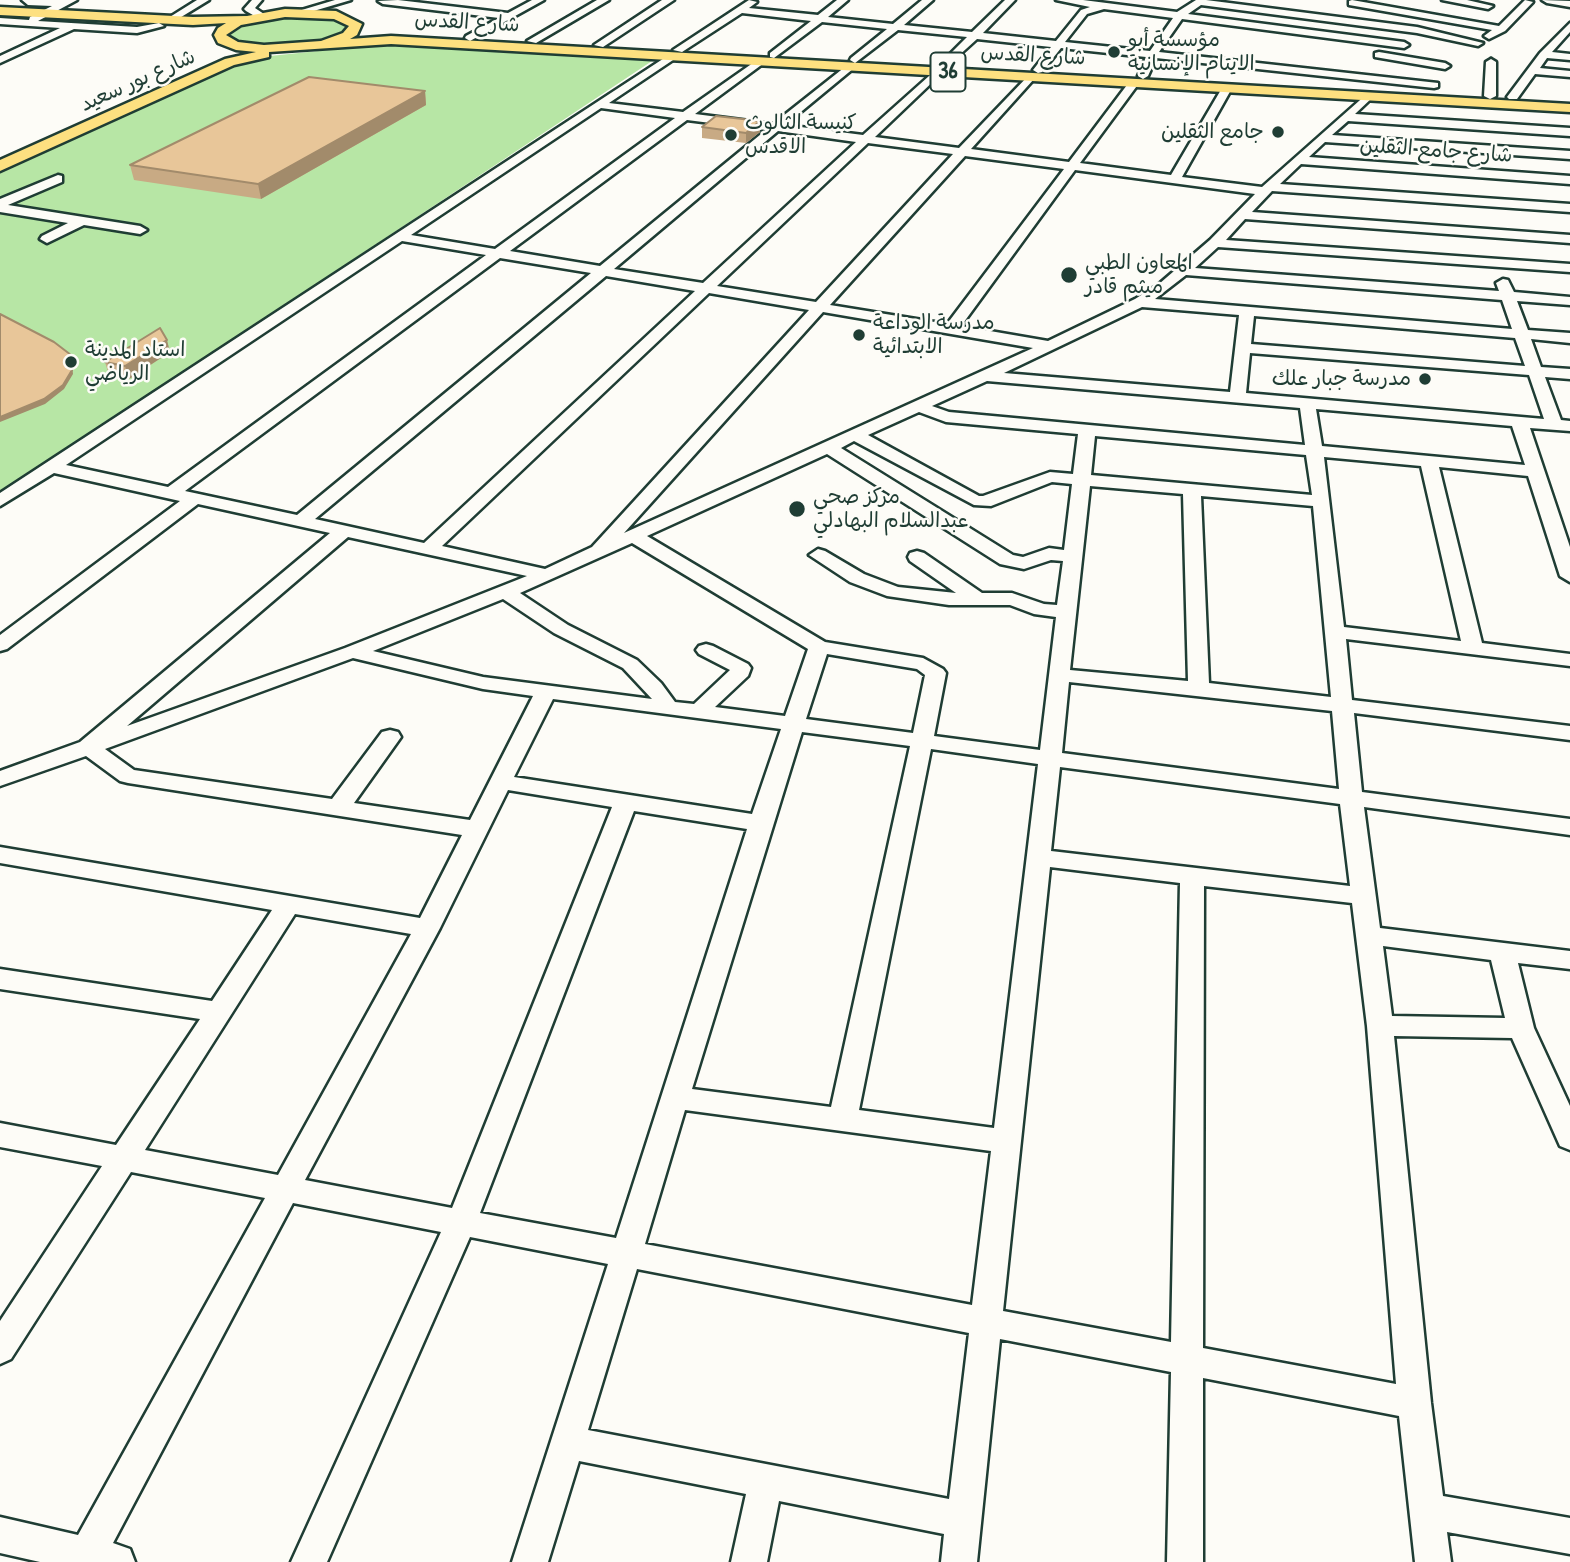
<!DOCTYPE html>
<html>
<head>
<meta charset="utf-8">
<style>
	body { margin:0 }
	canvas { display:block; background:#fdfcf7 }
</style>
</head>
<body>
<canvas width="1570" height="1562"></canvas>
<script>
const ctx = document.querySelector('canvas').getContext('2d');
ctx.lineJoin = 'round';
function fillPath(path, color) { ctx.fillStyle = color; ctx.fill(path, 'evenodd'); }
const poly = rows => new Path2D(rows.map(r => 'M' + r).join(''));
function strokePath(path, color, width, dash) { ctx.strokeStyle = color; ctx.lineWidth = width; ctx.lineCap = dash ? 'butt' : 'round'; ctx.setLineDash(dash || []); ctx.stroke(path); }
function write(font, color, halo, rows, align = 'center') {
  ctx.font = font + ' "Patrick Hand","Playpen Sans Arabic",sans-serif'; ctx.lineWidth = 5; ctx.setLineDash([]); ctx.textBaseline = 'middle'; ctx.strokeStyle = halo; ctx.fillStyle = color; for (const [text, x, y, turn = 0] of rows) {
    ctx.save(); ctx.translate(x, y); ctx.rotate((+turn || 0) * Math.PI / 180); ctx.textAlign = isNaN(turn) ? turn : align; if (halo) ctx.strokeText(text, 0, 0); ctx.fillText(text, 0, 0); ctx.restore();
  }
}
fillPath(poly([
	[272,16,326,16,346,23,347,28,342,34,314,43,276,47,243,43,233,39,229,35,241,24],
	[375,45,655,59,0,494,0,166,205,73,270,56]
]), '#b7e6a5');
const minor = poly([
	[22,0,77,0,38,21,137,27,159,23,164,26,137,33,74,29,0,63,0,56,60,28,0,24,0,18,29,20,30,17,52,6,28,5,22,0],
	[197,0,209,0,173,22,165,20,197,0],
	[252,0,262,0,255,8,264,14,264,18,258,18,246,11,244,9,252,0],
	[335,0,351,0,300,15,295,12,335,0],
	[398,0,508,13,532,0,544,0,470,41,465,38,466,36,499,18,383,4,378,1,398,0],
	[597,0,609,0,536,43,527,41,597,0],
	[662,0,674,0,603,47,594,45,662,0],
	[749,0,757,2,749,8,818,15,837,0,848,0,828,17,893,24,922,0,933,0,904,25,972,32,1005,0,1015,0,983,33,1056,41,1081,10,1090,7,1056,0,1083,0,1177,12,1196,0,1206,0,1417,27,1483,43,1478,46,1417,33,1201,5,1188,14,1404,42,1409,45,1404,48,1182,19,1159,52,1438,83,1438,87,1434,88,1156,58,1148,76,1143,79,1138,76,1146,57,1061,48,1042,72,1038,73,1033,70,1051,47,977,39,945,68,941,67,941,63,967,37,898,30,855,63,850,60,851,58,887,29,822,22,774,58,770,57,770,53,811,21,742,13,682,52,673,50,749,0],
	[1104,9,1173,18,1150,51,1065,42,1087,14,1104,9],
	[1352,0,1499,26,1525,0,1533,2,1505,31,1489,39,1484,36,1492,30,1349,5,1349,1,1352,0],
	[1442,0,1467,0,1493,6,1488,9,1442,0],
	[1542,0,1570,1,1570,7,1547,3,1542,0],
	[1570,23,1570,32,1552,52,1570,54,1570,60,1547,58,1540,68,1570,71,1570,77,1535,74,1517,99,1509,99,1507,97,1540,53,1570,23],
	[1379,52,1445,63,1450,66,1445,69,1375,57,1375,53,1379,52],
	[672,53,676,54,676,58,609,103,683,112,760,58,764,59,764,63,695,114,773,124,850,63,854,64,854,68,785,125,863,135,938,68,942,69,942,73,875,137,959,148,1030,74,1035,77,1034,79,971,149,1069,162,1130,81,1134,80,1139,83,1080,163,1171,175,1222,88,1227,85,1232,88,1182,177,1262,187,1368,93,1374,96,1355,114,1570,128,1570,136,1348,121,1332,135,1570,151,1570,159,1325,142,1309,157,1570,176,1570,184,1301,164,1280,184,1570,204,1570,212,1272,191,1252,212,1570,235,1570,243,1245,219,1226,240,1570,264,1570,272,1218,247,1195,268,1499,291,1496,283,1503,279,1508,280,1514,292,1570,297,1570,305,1517,301,1528,330,1570,333,1570,343,1531,339,1541,367,1570,369,1570,379,1545,377,1561,420,1570,421,1570,431,1530,428,1570,547,1570,582,1560,576,1528,476,1439,467,1482,643,1570,654,1570,666,1346,639,1352,700,1570,726,1570,740,1354,713,1362,792,1570,819,1570,835,1364,807,1380,928,1570,951,1570,969,1518,963,1534,1028,1570,1106,1570,1150,1560,1146,1512,1038,1394,1036,1431,1403,1443,1496,1570,1518,1570,1554,1447,1532,1451,1562,1415,1562,1399,1416,1203,1378,1203,1562,1167,1562,1171,1372,1000,1339,977,1562,941,1562,944,1534,779,1501,767,1562,731,1562,746,1494,579,1461,548,1562,512,1562,608,1264,470,1237,327,1562,291,1562,441,1232,293,1203,113,1543,130,1549,135,1562,40,1562,0,1553,0,1517,78,1535,265,1198,131,1172,11,1359,0,1364,0,1321,102,1166,0,1147,0,1123,116,1145,200,1019,0,989,0,969,212,1001,272,910,0,863,0,847,420,918,462,835,128,783,120,781,86,756,0,786,0,771,80,742,330,533,198,504,7,649,0,651,0,635,180,501,54,473,0,506,0,493,672,53],
	[601,108,675,118,495,249,411,235,601,108],
	[687,120,766,130,600,266,510,251,687,120],
	[778,131,856,142,703,283,614,269,778,131],
	[868,143,953,154,816,302,717,286,868,143],
	[965,156,1064,169,947,324,830,305,965,156],
	[1075,170,1255,194,1210,240,1159,284,1135,299,1048,341,961,326,1075,170],
	[402,241,486,255,168,487,66,465,402,241],
	[500,258,591,273,297,515,185,491,500,258],
	[1186,275,1502,300,1512,329,1155,299,1186,275],
	[606,276,695,291,424,543,315,519,606,276],
	[709,293,809,310,592,547,545,569,442,546,709,293],
	[1142,307,1239,315,1230,392,1004,373,1142,307],
	[823,312,1033,348,624,533,823,312],
	[1254,316,1515,338,1525,366,1251,344,1254,316],
	[1250,353,1529,375,1544,419,1246,393,1250,353],
	[987,381,1300,408,1305,445,949,412,932,406,987,381],
	[1316,409,1512,426,1525,465,1322,446,1316,409],
	[919,412,946,422,1078,434,1073,474,1050,472,983,496,979,496,868,435,919,412],
	[1095,436,1306,455,1312,495,1091,475,1095,436],
	[854,441,974,505,991,506,1052,482,1072,484,1064,550,1049,548,1023,557,1013,555,841,448,854,441],
	[827,454,1000,564,1024,569,1051,560,1063,561,1057,605,1044,604,1012,593,982,593,924,553,917,551,910,553,908,557,910,561,956,593,898,587,864,574,825,551,818,549,809,555,850,582,887,596,949,605,1010,605,1034,614,1056,617,1040,750,934,736,946,673,943,669,923,658,825,642,647,536,827,454],
	[1324,457,1421,466,1461,641,1344,627,1324,457],
	[1090,486,1183,494,1188,681,1070,670,1090,486],
	[1201,496,1313,506,1331,697,1209,683,1201,496],
	[348,537,527,576,345,648,127,726,348,537],
	[632,543,808,649,785,716,715,707,748,676,751,668,748,664,713,646,706,644,699,646,696,650,699,654,730,670,694,704,675,702,661,683,637,660,568,625,520,593,632,543],
	[503,599,554,633,623,668,652,699,483,677,373,651,503,599],
	[827,654,917,669,925,675,913,733,806,719,827,654],
	[353,658,483,689,533,696,470,820,354,803,401,737,398,732,390,730,382,732,332,799,134,770,105,749,353,658],
	[1069,682,1332,711,1339,789,1062,753,1069,682],
	[553,699,781,729,752,814,514,777,553,699],
	[802,732,910,746,831,1107,692,1089,802,732],
	[931,749,1038,764,994,1128,859,1110,931,749],
	[1060,767,1340,804,1350,886,1051,851,1060,767],
	[508,790,612,807,452,1208,305,1180,440,928,508,790],
	[634,811,747,829,616,1238,480,1213,634,811],
	[1050,867,1180,883,1171,1342,1003,1311,1050,867],
	[1204,886,1352,903,1367,1026,1396,1384,1203,1348,1204,886],
	[295,914,411,934,278,1175,145,1150,295,914],
	[1383,946,1491,960,1505,1018,1392,1016,1383,946],
	[685,1110,991,1151,972,1305,645,1244,685,1110],
	[637,1269,969,1333,949,1499,588,1430,637,1269],
	[1491,59,1496,62,1496,96,1490,99,1484,96,1486,62,1491,59],
	[58,175,62,176,62,182,8,205,140,226,147,230,140,234,84,225,47,243,40,239,42,236,68,223,0,212,0,199,58,175]
]);
const major = poly([
	[0,7,193,17,247,16,285,9,336,11,362,24,357,35,350,39,391,36,1570,104,1570,112,391,44,269,52,269,57,234,65,0,171,0,160,225,59,256,52,236,50,218,43,214,35,218,28,226,23,193,25,0,15,0,7],
	[285,17,334,19,349,26,343,33,321,41,264,45,238,42,226,35,241,25,285,17]
]);
strokePath(minor, '#1f3d34', 5);
strokePath(major, '#1f3d34', 5);
fillPath(minor, '#fdfcf7');
fillPath(major, '#fde080');
fillPath(poly([
	[425,91,426,105,261,199,134,180,130,165],
	[760,121,760,132,746,143,702,138,702,127],
	[170,352,129,379,109,375,105,362]
]), '#c8aa84');
fillPath(poly([
	[425,91,426,105,261,199,258,184],
	[760,121,760,132,746,143,746,133],
	[167,340,170,352,129,379,125,366],
	[71,355,73,374,64,389,45,404,0,422,0,417]
]), '#a28b6b');
const building = poly([
	[309,77,425,91,258,184,130,165,309,77],
	[716,116,760,121,746,133,702,127,716,116],
	[0,314,54,342,71,355,72,370,63,385,44,399,0,417,0,314],
	[160,328,167,340,125,366,105,362,160,328]
]);
fillPath(building, '#e8c699');
strokePath(building, '#a28b6b', 2);
for (const [x, y, r, color] of [
	[1114,52,7,"#1f3d34"],
	[1278,132,7,"#1f3d34"],
	[731,135,7,"#1f3d34"],
	[1069,275,9,"#1f3d34"],
	[859,335,7,"#1f3d34"],
	[71,362,7,"#1f3d34"],
	[1425,379,7,"#1f3d34"],
	[797,509,9,"#1f3d34"]
]) { const dot = new Path2D(); dot.arc(x, y, r, 0, 2 * Math.PI); ctx.fillStyle = color; ctx.fill(dot); strokePath(dot, '#fdfcf7', 2.5); }
write('21px', '#1f3d34', '#fdfcf7', [
	["شارع القدس",467,23,3],
	["شارع القدس",1033,56,3],
	["شارع بور سعيد",138,81,-24],
	["شارع جامع الثقلين",1436,151,4]
]);
write('21px', '#1f3d34', '#fdfcf7', [
	["مؤسسة أبو",1128,40],
	["الايتام الإنسانية",1128,64],
	["كنيسة الثالوث",745,123],
	["الاقدس",745,147],
	["جامع الثقلين",1264,132,"right"],
	["المعاون الطبي",1085,263],
	["ميثم قادر",1085,287],
	["مدرسة الوداعة",873,323],
	["الابتدائية",873,347],
	["استاد المدينة",85,350],
	["الرياضي",85,374],
	["مدرسة جبار علك",1411,379,"right"],
	["مركز صحي",813,497],
	["عبدالسلام البهادلي",813,521]
], 'left');
for (const [x, y, w] of [
	[948,72,35]
]) { const box = new Path2D(); box.roundRect(x - w / 2, y - 19.5, w, 39, 5); ctx.fillStyle = '#fdfcf7'; ctx.fill(box); strokePath(box, '#1f3d34', 2); }
write('bold 23px', '#1f3d34', null, [
	["36",948,72]
]);
</script>
</body>
</html>
